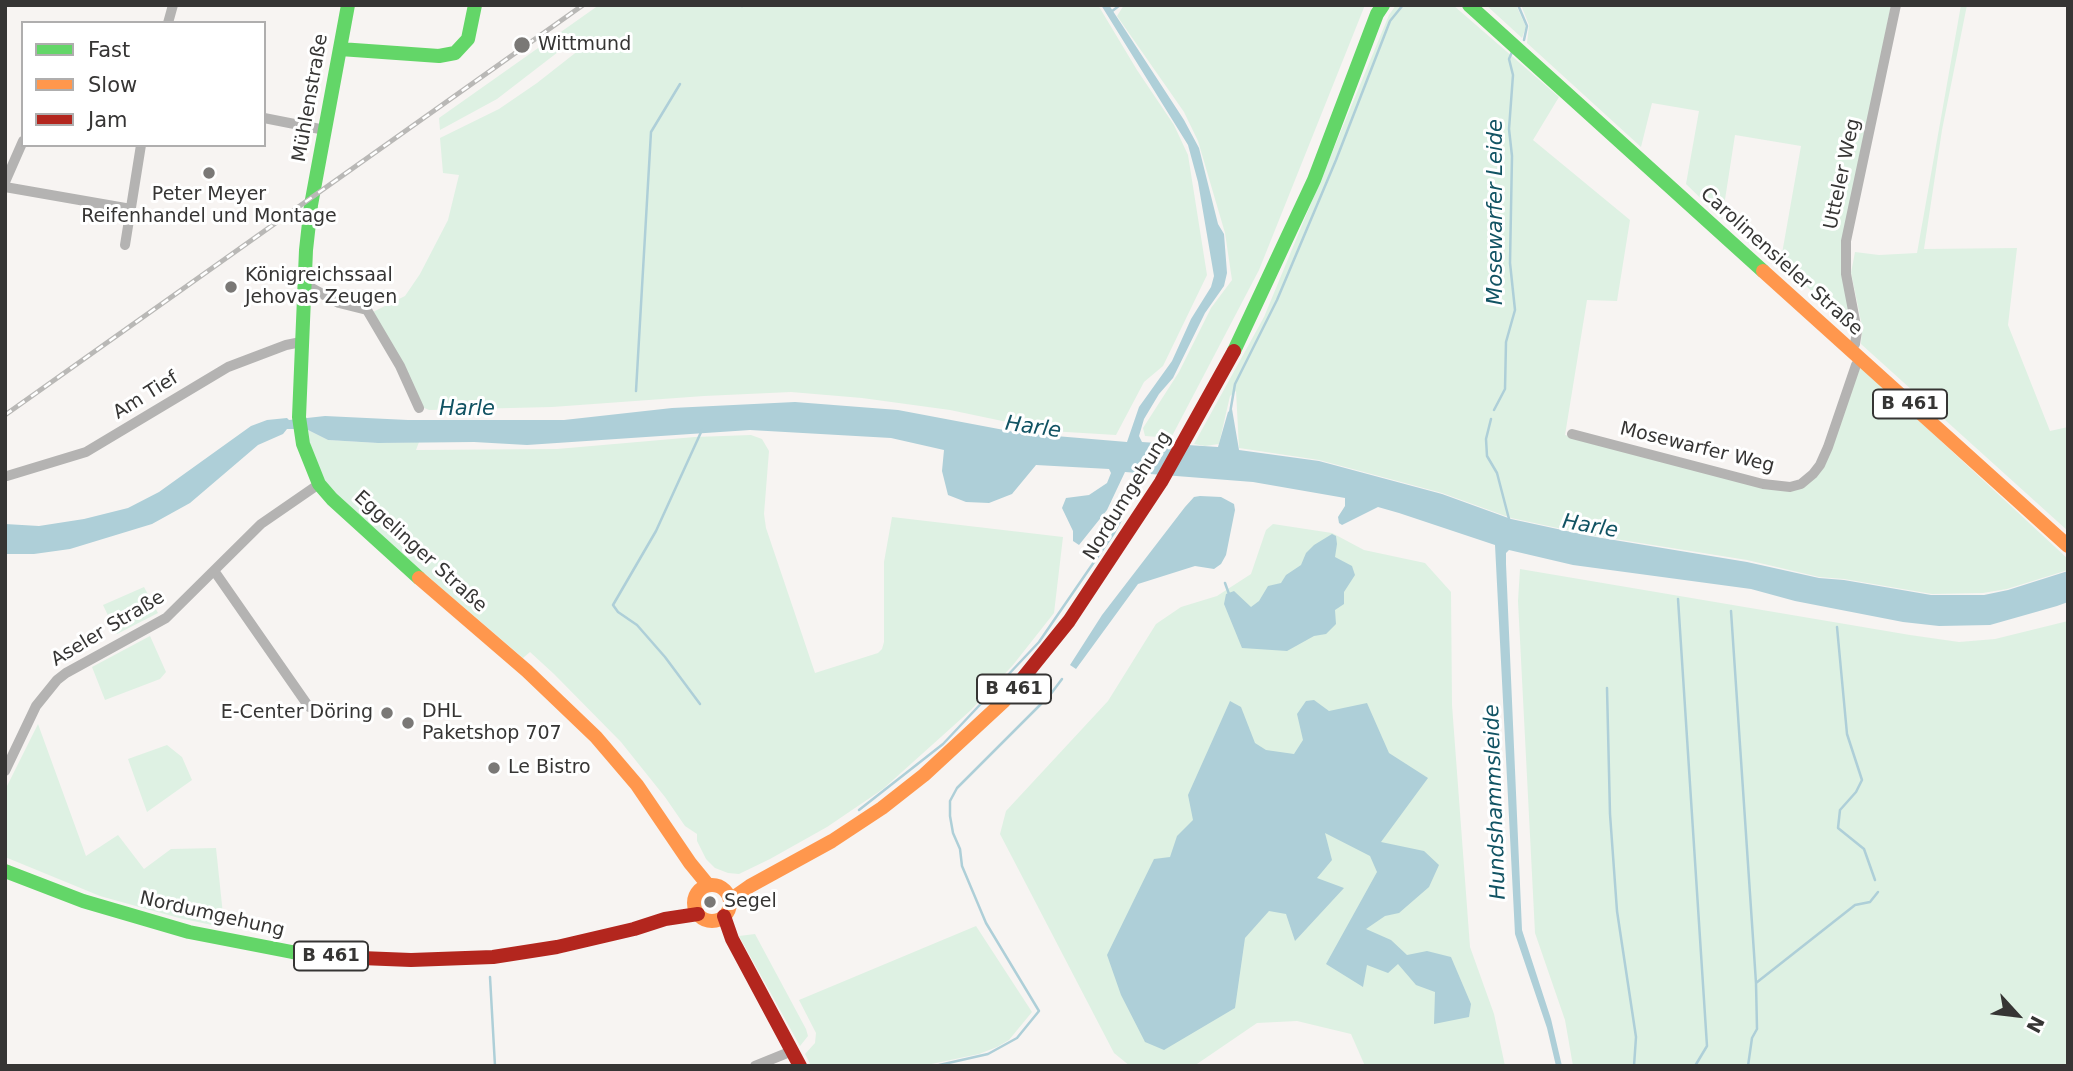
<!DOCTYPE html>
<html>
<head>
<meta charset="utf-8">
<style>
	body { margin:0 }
	#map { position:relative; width:2073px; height:1071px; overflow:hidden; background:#f7f4f2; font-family:"DejaVu Sans",sans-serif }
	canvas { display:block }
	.frame { position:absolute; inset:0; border:7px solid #363534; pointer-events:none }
	.legend { position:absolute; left:21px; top:21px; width:245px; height:126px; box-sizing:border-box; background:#fff; border:2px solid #afaeae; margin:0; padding:9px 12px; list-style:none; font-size:21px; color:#363534 }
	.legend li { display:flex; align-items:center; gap:14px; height:35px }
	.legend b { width:35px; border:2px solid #afaeae }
	.north { position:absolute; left:1982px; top:980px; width:70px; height:70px; -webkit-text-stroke:5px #fff; paint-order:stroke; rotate:117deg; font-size:19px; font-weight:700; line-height:28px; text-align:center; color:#363534 }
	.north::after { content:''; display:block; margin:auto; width:24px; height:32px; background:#363534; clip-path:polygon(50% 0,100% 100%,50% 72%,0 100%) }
</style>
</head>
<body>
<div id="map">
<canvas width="2073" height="1071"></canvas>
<div class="frame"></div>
<ul class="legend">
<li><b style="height:9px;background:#63d668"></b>Fast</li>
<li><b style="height:9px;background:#ff974d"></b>Slow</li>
<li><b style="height:9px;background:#b3261e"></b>Jam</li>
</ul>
<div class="north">N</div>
</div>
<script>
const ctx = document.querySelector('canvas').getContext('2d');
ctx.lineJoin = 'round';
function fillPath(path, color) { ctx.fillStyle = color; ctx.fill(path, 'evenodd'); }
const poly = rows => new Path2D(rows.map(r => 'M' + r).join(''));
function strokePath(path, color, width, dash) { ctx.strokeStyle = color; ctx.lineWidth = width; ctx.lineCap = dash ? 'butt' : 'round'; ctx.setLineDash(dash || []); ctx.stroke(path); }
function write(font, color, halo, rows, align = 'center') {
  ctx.font = font + ' "DejaVu Sans",sans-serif'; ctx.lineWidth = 6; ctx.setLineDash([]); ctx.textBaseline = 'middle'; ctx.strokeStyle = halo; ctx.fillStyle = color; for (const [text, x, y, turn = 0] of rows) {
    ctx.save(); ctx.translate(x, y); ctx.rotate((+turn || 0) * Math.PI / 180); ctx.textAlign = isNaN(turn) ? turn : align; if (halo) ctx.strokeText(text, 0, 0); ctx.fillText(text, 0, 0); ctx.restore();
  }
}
fillPath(poly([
	[599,5,1098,5,1137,70,1174,125,1188,155,1207,275,1163,366,1144,382,1116,435,1050,431,950,410,862,398,791,392,704,396,552,407,429,410,422,407,373,312,405,296,420,274,448,220,459,175,443,173,440,138,499,109,537,83,579,50,571,42,497,99,440,130,439,118],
	[1124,5,1365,5,1259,270,1171,438,1145,436,1143,428,1179,372,1211,308,1232,280,1225,233,1198,141,1184,112,1117,16],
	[1396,5,1453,5,1559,97,1533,140,1630,220,1617,301,1587,300,1565,435,1760,486,1802,487,1823,467,1859,365,2068,559,2068,570,2007,589,1983,593,1932,594,1844,579,1819,577,1747,560,1590,535,1511,518,1442,493,1319,460,1239,448,1236,391,1230,396,1219,444,1205,446,1194,444,1264,317,1389,15],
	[1486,5,1516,5,1526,27,1522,38],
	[1521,5,1891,5,1844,241,1853,337,1844,323,1795,275,1780,265,1801,146,1735,135,1722,219,1686,184,1699,111,1652,103,1641,147,1527,43,1529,25],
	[1961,5,1967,5,1942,130,1924,249,2017,248,2008,325,2050,431,2068,427,2068,531,1861,344,1862,326,1851,273,1855,252,1879,255,1917,253],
	[306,429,328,440,378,443,419,442,416,450,557,449,695,437,751,435,762,439,769,451,764,514,766,528,815,673,878,653,882,649,884,642,884,562,892,517,1063,537,1054,613,1013,665,971,710,883,789,827,827,770,859,739,874,728,873,715,868,706,859,697,841,697,834,685,826,665,797,621,742,554,674,530,652,523,658,340,501,318,474],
	[1273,524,1332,533,1364,550,1425,563,1451,592,1452,705,1470,947,1494,1014,1505,1066,1365,1066,1351,1034,1297,1021,1257,1023,1194,1066,1130,1066,1114,1053,1000,834,1006,811,1108,701,1156,624,1181,607,1217,596,1251,574,1266,530],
	[1520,569,1910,635,1959,642,1995,639,2068,621,2068,1066,1573,1066,1565,1020,1535,933,1518,601],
	[144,587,158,613,117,634,103,605],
	[150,636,166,672,160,679,105,700,92,667],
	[38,724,86,856,118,835,144,869,171,849,216,848,224,924,212,925,179,918,100,896,5,857,5,790],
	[167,745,182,757,192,780,147,812,128,759],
	[976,926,1032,1012,1009,1040,997,1047,979,1054,922,1066,811,1066,805,1054,815,1043,816,1033,799,1000],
	[755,934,806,1029,808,1036,800,1046,739,936]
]), '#def1e3');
fillPath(poly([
	[1101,5,1109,5,1184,120,1199,148,1218,224,1224,234,1227,273,1224,286,1205,313,1173,378,1159,394,1144,419,1139,436,1142,442,1218,447,1228,412,1232,409,1239,450,1319,461,1442,494,1511,519,1590,536,1747,562,1819,578,1844,580,1931,595,1984,595,2008,590,2068,571,2068,602,2057,606,1990,625,1939,626,1903,622,1795,601,1751,589,1573,565,1509,550,1506,553,1506,564,1522,930,1551,1019,1562,1066,1556,1066,1547,1028,1515,934,1495,545,1399,513,1378,507,1342,525,1339,523,1338,517,1345,506,1345,498,1253,482,1125,472,1107,510,1079,545,1073,541,1073,531,1062,508,1066,498,1089,495,1107,483,1111,473,1109,469,1036,465,1012,494,989,503,966,502,948,495,942,471,944,450,891,438,750,430,527,445,474,442,378,443,328,440,306,429,287,429,283,434,258,445,190,503,152,524,70,549,34,554,5,554,5,524,39,526,84,519,128,508,159,492,251,426,267,420,287,418,289,420,325,416,408,420,564,420,672,408,795,402,898,410,1020,433,1127,442,1139,407,1172,361,1191,319,1211,287,1214,276,1198,182,1188,145],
	[1200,496,1221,497,1234,504,1235,510,1226,555,1221,564,1214,569,1195,566,1138,584,1076,669,1070,665,1102,615,1185,507,1194,497],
	[1332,534,1336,536,1337,544,1335,557,1352,566,1355,575,1344,592,1344,604,1335,610,1336,624,1326,634,1314,636,1287,651,1242,648,1224,604,1226,594,1234,591,1251,607,1259,601,1268,586,1281,583,1286,575,1301,565,1306,553,1314,545],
	[1314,700,1329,711,1367,703,1389,753,1428,778,1381,842,1424,851,1439,865,1429,887,1399,913,1385,916,1366,929,1391,940,1407,955,1427,951,1451,957,1471,1004,1469,1017,1434,1024,1435,992,1416,985,1398,964,1388,973,1367,965,1363,987,1326,964,1377,872,1370,856,1325,833,1332,860,1317,878,1344,888,1295,941,1286,914,1269,911,1245,938,1235,1008,1164,1050,1145,1042,1121,995,1107,955,1154,859,1170,857,1177,836,1193,820,1188,795,1230,701,1241,707,1255,743,1266,750,1294,754,1303,740,1297,714,1306,701]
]), '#aecfd8');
strokePath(poly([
	[1518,5,1527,26,1524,40],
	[742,6,745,5],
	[1111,12,1120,5],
	[636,391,651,132,680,84],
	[1494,410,1505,389,1506,342,1515,310,1510,263,1512,156,1509,129,1513,75,1509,59,1512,52],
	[1230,413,1235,384,1277,300,1336,160,1390,21,1403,5],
	[1491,419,1486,439,1487,456,1497,473,1509,519],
	[1225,583,1229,594],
	[1678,599,1707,1046,1695,1066],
	[1731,611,1756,983,1757,1029,1752,1038,1748,1066],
	[1837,627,1847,734,1862,780,1856,792,1840,810,1838,828,1864,849,1875,880],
	[1607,688,1610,814,1617,911,1636,1037,1634,1066],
	[700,704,665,657,637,625,618,612,613,605,656,531,702,430],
	[859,810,943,744,1039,642,1114,533,1146,472],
	[490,977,495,1066],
	[1756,983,1855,905,1870,902,1878,892],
	[935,1066,988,1054,1017,1038,1039,1011,986,923,962,866,960,849,953,833,950,816,950,801,957,788,1050,695,1062,679]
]), '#aecfd8', 2.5);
strokePath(poly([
	[168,23,173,5],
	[264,118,325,130],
	[5,182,23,141],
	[5,187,131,209],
	[125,245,141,145],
	[304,284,339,303,367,310,400,366,419,408],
	[1850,350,1855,344,1857,331,1846,274,1846,241,1896,5],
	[1572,434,1763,484,1790,487,1801,484,1813,474,1820,465,1828,447,1856,365,1860,360],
	[7,476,86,452,228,367,286,345,301,342],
	[215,572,309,707],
	[5,771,36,706,57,680,66,673,166,618,261,524,319,484],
	[755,1066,792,1051]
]), '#b4b3b2', 10);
strokePath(poly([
	[348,5,311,205,306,250,299,417,303,444,319,484,332,499,419,578],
	[1469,5,1763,271],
	[340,49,439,56,455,53,468,39,475,5],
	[1234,351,1314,180,1377,14,1383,5],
	[5,871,83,901,189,932,292,952,336,957]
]), '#63d668', 14);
strokePath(poly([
	[1763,271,2068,546],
	[419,578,527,671,596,737,637,785,690,863,708,885],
	'694 903a18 18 0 1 1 36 0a18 18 0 1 1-36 0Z',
	[730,900,750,886,832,841,882,808,924,775,1004,701,1019,683]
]), '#ff974d', 14);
strokePath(poly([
	[1019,683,1069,621,1161,482,1234,351],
	[724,916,732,939,800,1066],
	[336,957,411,960,493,957,557,947,634,929,665,919,698,914]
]), '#b3261e', 14);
const rail = poly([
	[5,415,583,5]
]);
strokePath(rail, '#b9b8b6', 5);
strokePath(rail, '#fff', 2.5, [8]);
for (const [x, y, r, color] of [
	[522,45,9,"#7a7876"],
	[209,173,7,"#7a7876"],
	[231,287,7,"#7a7876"],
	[387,713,7,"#7a7876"],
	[408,723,7,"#7a7876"],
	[494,768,7,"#7a7876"],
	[710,902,7,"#7a7876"]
]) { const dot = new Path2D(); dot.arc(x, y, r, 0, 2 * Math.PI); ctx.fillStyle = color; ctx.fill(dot); strokePath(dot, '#fff', 2.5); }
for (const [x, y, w] of [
	[1910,404,74],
	[1014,689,74],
	[331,956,74]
]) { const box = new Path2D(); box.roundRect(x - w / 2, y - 14.5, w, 29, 5); ctx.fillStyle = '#fff'; ctx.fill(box); strokePath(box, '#363534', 2); }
write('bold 18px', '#363534', null, [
	["B 461",1910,404],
	["B 461",1014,689],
	["B 461",331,956]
]);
write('19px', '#363534', '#fff', [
	["Wittmund",538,45],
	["Peter Meyer",209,195,"center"],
	["Reifenhandel und Montage",209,217,"center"],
	["Königreichssaal",245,276],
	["Jehovas Zeugen",245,298],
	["DHL",422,712],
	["Paketshop 707",422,734],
	["E-Center Döring",373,713,"right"],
	["Le Bistro",508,768],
	["Segel",724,902]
], 'left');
write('19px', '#363534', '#fff', [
	["Mühlenstraße",311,98,-80],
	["Utteler Weg",1843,174,-78],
	["Carolinensieler Straße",1781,262,42],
	["Am Tief",146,396,-32],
	["Mosewarfer Weg",1697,448,14],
	["Nordumgehung",1128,496,-58],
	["Eggelinger Straße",420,552,42],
	["Aseler Straße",108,629,-31],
	["Nordumgehung",212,915,13]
]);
write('italic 21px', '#115363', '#fff', [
	["Mosewarfer Leide",1497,212,-90],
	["Harle",467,410],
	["Harle",1033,428,8],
	["Harle",1590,527,10],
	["Hundshammsleide",1496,802,-92]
]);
</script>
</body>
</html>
